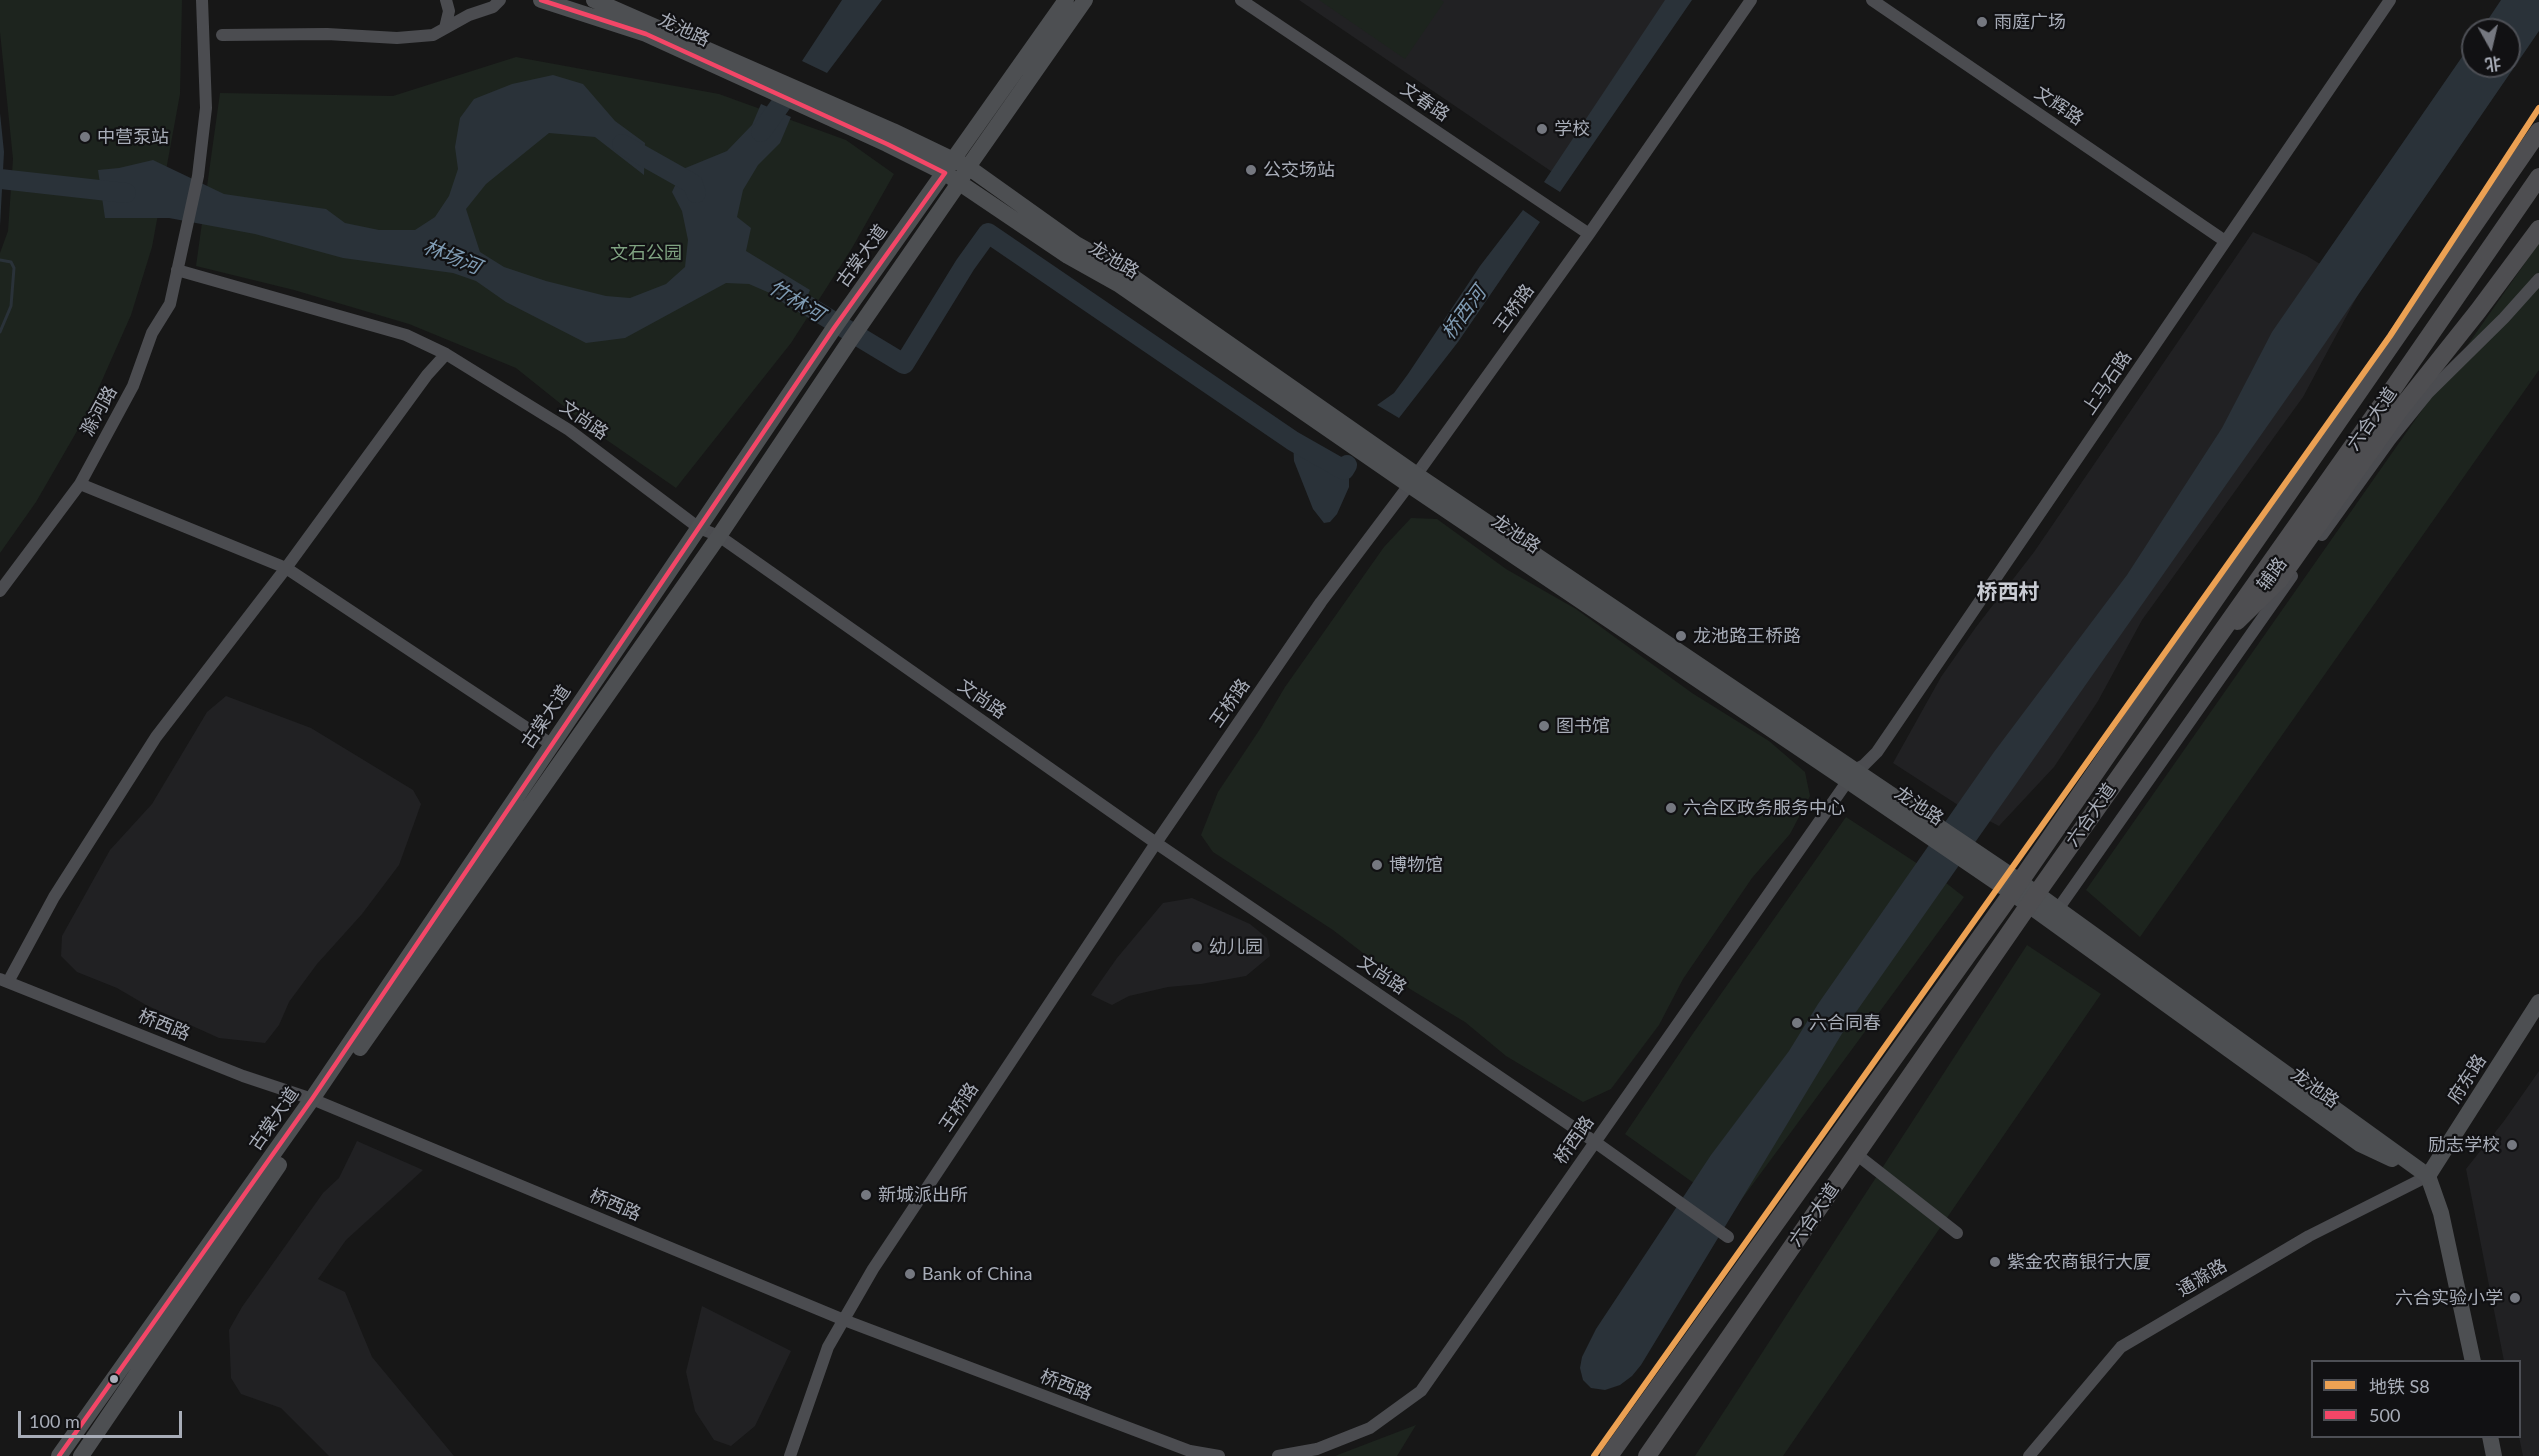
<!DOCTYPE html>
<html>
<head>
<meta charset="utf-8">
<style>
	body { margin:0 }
	#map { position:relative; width:2539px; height:1456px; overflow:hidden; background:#171717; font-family:Lato,"Noto Sans SC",sans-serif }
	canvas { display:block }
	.legend { position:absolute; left:2311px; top:1360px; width:210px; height:78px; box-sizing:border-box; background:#111113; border:2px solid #4d4f55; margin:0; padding:8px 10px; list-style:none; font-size:18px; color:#a8adb8 }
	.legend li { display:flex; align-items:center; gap:12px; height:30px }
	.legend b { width:30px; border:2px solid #4d4f55 }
	.north { position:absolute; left:2461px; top:18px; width:60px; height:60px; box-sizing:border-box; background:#111113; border:2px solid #4d4f55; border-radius:50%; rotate:172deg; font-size:16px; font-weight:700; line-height:24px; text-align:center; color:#a8adb8 }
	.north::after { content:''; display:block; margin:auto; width:21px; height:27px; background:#757880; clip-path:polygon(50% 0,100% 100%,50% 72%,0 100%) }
	.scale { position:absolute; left:18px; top:1411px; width:164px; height:27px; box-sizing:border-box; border:3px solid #a8adb8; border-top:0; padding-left:8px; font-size:18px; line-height:21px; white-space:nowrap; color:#a8adb8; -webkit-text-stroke:4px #111113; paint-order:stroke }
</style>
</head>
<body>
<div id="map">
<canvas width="2539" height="1456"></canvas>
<ul class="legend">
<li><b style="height:8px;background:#eca153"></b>地铁 S8</li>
<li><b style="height:8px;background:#f34667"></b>500</li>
</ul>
<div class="north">北</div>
<div class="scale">100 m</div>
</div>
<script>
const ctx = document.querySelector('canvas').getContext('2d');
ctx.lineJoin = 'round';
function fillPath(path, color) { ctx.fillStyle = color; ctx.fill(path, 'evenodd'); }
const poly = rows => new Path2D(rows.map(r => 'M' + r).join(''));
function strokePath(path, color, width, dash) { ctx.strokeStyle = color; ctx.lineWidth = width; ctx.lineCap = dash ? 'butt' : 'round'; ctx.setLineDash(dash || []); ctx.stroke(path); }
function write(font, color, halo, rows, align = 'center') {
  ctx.font = font + ' Lato,"Noto Sans SC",sans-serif'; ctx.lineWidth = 4.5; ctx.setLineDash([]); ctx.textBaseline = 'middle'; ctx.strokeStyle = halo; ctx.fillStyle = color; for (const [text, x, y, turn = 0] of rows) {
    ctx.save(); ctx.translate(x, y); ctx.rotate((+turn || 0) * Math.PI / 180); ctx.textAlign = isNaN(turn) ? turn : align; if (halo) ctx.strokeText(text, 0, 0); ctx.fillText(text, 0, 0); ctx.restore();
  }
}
fillPath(poly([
	[1299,0,1676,0,1564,180],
	[2253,232,2307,256,2361,289,2303,397,2142,620,2098,701,2054,767,1999,826,1958,805,1893,763,1941,677,1976,627,2034,552],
	[226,696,311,728,413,790,421,804,399,865,362,914,317,964,289,1002,279,1025,265,1043,219,1038,146,1005,117,988,77,972,61,956,62,936,110,850,152,804,207,712],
	[1192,898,1250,924,1267,938,1270,956,1246,976,1201,984,1168,987,1129,996,1112,1005,1091,995,1117,958,1163,903],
	[2539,1071,2539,1456,2523,1456,2519,1437,2520,1362,2504,1361,2466,1169,2504,1121],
	[357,1141,423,1170,346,1240,318,1279,345,1292,372,1357,454,1456,329,1456,281,1408,241,1394,231,1378,229,1330,242,1307,323,1193,339,1178],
	[702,1306,791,1351,755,1426,731,1446,714,1440,695,1411,686,1372]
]), '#212123');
fillPath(poly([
	[0,0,182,0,180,94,152,247,131,315,88,412,36,502,0,553,0,253,8,231,13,159,0,32],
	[1319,0,1441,0,1444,2,1405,59],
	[516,57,719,94,846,140,894,174,852,248,791,343,676,488,601,436,516,368,409,324,294,290,196,266,220,93,393,96],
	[2539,243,2539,370,2140,937,2086,890],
	[1411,518,1437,519,1506,569,1576,609,1692,693,1769,741,1805,772,1810,796,1790,834,1752,878,1683,979,1659,1025,1611,1089,1583,1102,1506,1056,1465,1022,1410,989,1333,930,1213,852,1201,835,1218,792,1260,729,1285,687,1384,547],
	[1846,817,1941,879,1964,897,1733,1211,1625,1134,1694,1032],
	[2027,945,2101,994,1783,1456,1695,1456],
	[1416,1425,1397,1456,1335,1456,1361,1446]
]), '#1d241e');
fillPath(poly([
	[842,0,882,0,827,73,802,61],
	[1665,0,1692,0,1560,192,1544,182],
	[2501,0,2539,0,2539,31,2308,368,1849,1022,1641,1365,1632,1376,1620,1385,1605,1390,1591,1388,1583,1380,1580,1368,1582,1357,1596,1329,1711,1155,1789,1051,1818,1004,1994,752,2127,575,2222,428,2272,332,2473,41,2473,66,2509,66,2509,30,2481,30],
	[553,75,583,84,615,121,645,143,644,175,595,137,549,133,486,184,466,209,480,252,504,267,546,281,606,296,630,298,666,284,685,267,688,240,682,211,672,192,683,169,727,151,752,125,761,104,791,117,780,143,758,165,743,190,737,217,751,228,746,251,810,290,800,313,772,294,749,284,726,283,625,338,586,343,506,302,476,281,453,273,343,258,255,234,169,218,105,218,98,170,119,168,153,160,224,194,326,209,345,223,379,230,415,230,435,217,449,196,458,169,455,147,460,118,474,99,512,84],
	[0,113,4,152,0,226],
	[1523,210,1540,222,1458,342,1399,418,1377,405,1394,393,1408,374,1480,266],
	[1293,441,1315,448,1344,470,1349,478,1349,487,1337,514,1330,522,1324,523,1313,509,1294,461]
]), '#2a3239');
strokePath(poly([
	[0,260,11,262,14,268,11,306,0,332]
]), '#2a3239', 3);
strokePath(poly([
	[761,132,783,101],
	[622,144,693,184,696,193],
	[0,179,126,193],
	[783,291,904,364,965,265,988,233,1293,441,1344,470,1347,465]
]), '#2a3239', 20);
strokePath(poly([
	[1241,0,1589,234],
	[1872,0,2225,241],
	[445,28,449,11,446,0],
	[222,35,327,34,397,38,433,35,469,15,493,7,500,0],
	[177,270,406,335,446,354,569,430,699,528,719,536,1156,843,1595,1142,1728,1237],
	[80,484,286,568,551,744],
	[2322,535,2390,440,2428,393,2504,318,2539,279],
	[0,591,80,484,133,386,152,333,170,304,198,176,206,108,202,0],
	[2058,909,2292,576],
	[0,979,243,1076,312,1099,844,1320,1190,1451,1219,1456],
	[8,982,54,897,156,737,286,568,427,375,446,354],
	[1856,1154,1957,1233],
	[790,1456,828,1347,873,1269,1156,843,1321,602,1409,485,1589,234,1751,0],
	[1278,1456,1317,1449,1370,1428,1421,1391,1856,769,1864,765,1877,752,2390,0],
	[2029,1456,2121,1347,2309,1236,2428,1176]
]), '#4b4c50', 12);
strokePath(poly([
	[541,0,646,34,887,144,945,173,1068,256,1118,284,1409,485,1848,781,2012,893,2360,1144,2392,1159],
	[594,0,893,131,968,167,1076,244,1126,272,1417,475,2019,881,2428,1176,2441,1213,2473,1362],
	[360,1048,719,536,851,339,959,183,968,167,1085,0],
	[2428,1176,2539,1002],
	[2490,1436,2494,1456],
	[59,1456,312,1099,834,328,1066,0],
	[81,1456,279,1165]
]), '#4d4f52', 16);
strokePath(poly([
	[2237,621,2279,580,2397,413,2478,311,2539,229],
	[1609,1456,2012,893,2539,131],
	[1647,1456,2037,893,2379,409,2539,177]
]), '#4e4e51', 18);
strokePath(poly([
	[59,1456,312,1099,834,328,945,173,887,144,646,34,541,0]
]), '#f34667', 4.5);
strokePath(poly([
	[1594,1456,2390,336,2539,108]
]), '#eca153', 6);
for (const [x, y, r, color] of [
	[1982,22,6,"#757880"],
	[1542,129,6,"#757880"],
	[85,137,6,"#757880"],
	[1251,170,6,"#757880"],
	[1681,636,6,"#757880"],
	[1544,726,6,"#757880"],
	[1671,808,6,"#757880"],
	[1377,865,6,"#757880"],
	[1197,947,6,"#757880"],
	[1797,1023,6,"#757880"],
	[2512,1145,6,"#757880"],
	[866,1195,6,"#757880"],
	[1995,1262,6,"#757880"],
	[910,1274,6,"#757880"],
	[2515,1298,6,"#757880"],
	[114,1379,5,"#a8adb8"]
]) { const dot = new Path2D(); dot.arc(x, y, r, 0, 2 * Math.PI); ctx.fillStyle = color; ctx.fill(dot); strokePath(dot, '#111113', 2); }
write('18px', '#a8adb8', '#111113', [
	["雨庭广场",1994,22],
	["学校",1554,129],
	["中营泵站",97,137],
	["公交场站",1263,170],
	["龙池路王桥路",1693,636],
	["图书馆",1556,726],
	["六合区政务服务中心",1683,808],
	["博物馆",1389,865],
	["幼儿园",1209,947],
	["六合同春",1809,1023],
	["励志学校",2500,1145,"right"],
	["新城派出所",878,1195],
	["紫金农商银行大厦",2007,1262],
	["Bank of China",922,1274],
	["六合实验小学",2503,1298,"right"]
], 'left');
write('18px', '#a8adb8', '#111113', [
	["龙池路",684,30,25],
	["文春路",1425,102,34],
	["文辉路",2059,106,34],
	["古棠大道",862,256,-54],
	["龙池路",1114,260,31],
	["王桥路",1514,308,-54],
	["上马石路",2107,383,-56],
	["滁河路",99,411,-61],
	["六合大道",2372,419,-55],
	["文尚路",584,420,35],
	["龙池路",1516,534,34],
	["辅路",2272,574,-54],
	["文尚路",982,699,35],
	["王桥路",1230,703,-55],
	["古棠大道",546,717,-56],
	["龙池路",1919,806,34],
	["六合大道",2091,815,-55],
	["文尚路",1382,975,34],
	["桥西路",164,1025,22],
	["府东路",2467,1079,-57],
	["龙池路",2315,1088,36],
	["王桥路",959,1107,-56],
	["古棠大道",274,1119,-55],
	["桥西路",1574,1140,-55],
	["桥西路",615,1205,23],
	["六合大道",1814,1215,-55],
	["通滁路",2202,1278,-31],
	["桥西路",1066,1385,21]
]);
write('18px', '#7fa381', '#111113', [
	["文石公园",646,253]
]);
write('italic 20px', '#7f9bb3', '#111113', [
	["林场河",452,257,22],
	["竹林河",796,301,31],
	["桥西河",1464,313,-54]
]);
write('bold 21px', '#c9ccd4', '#111113', [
	["桥西村",2008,592]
]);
</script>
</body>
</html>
